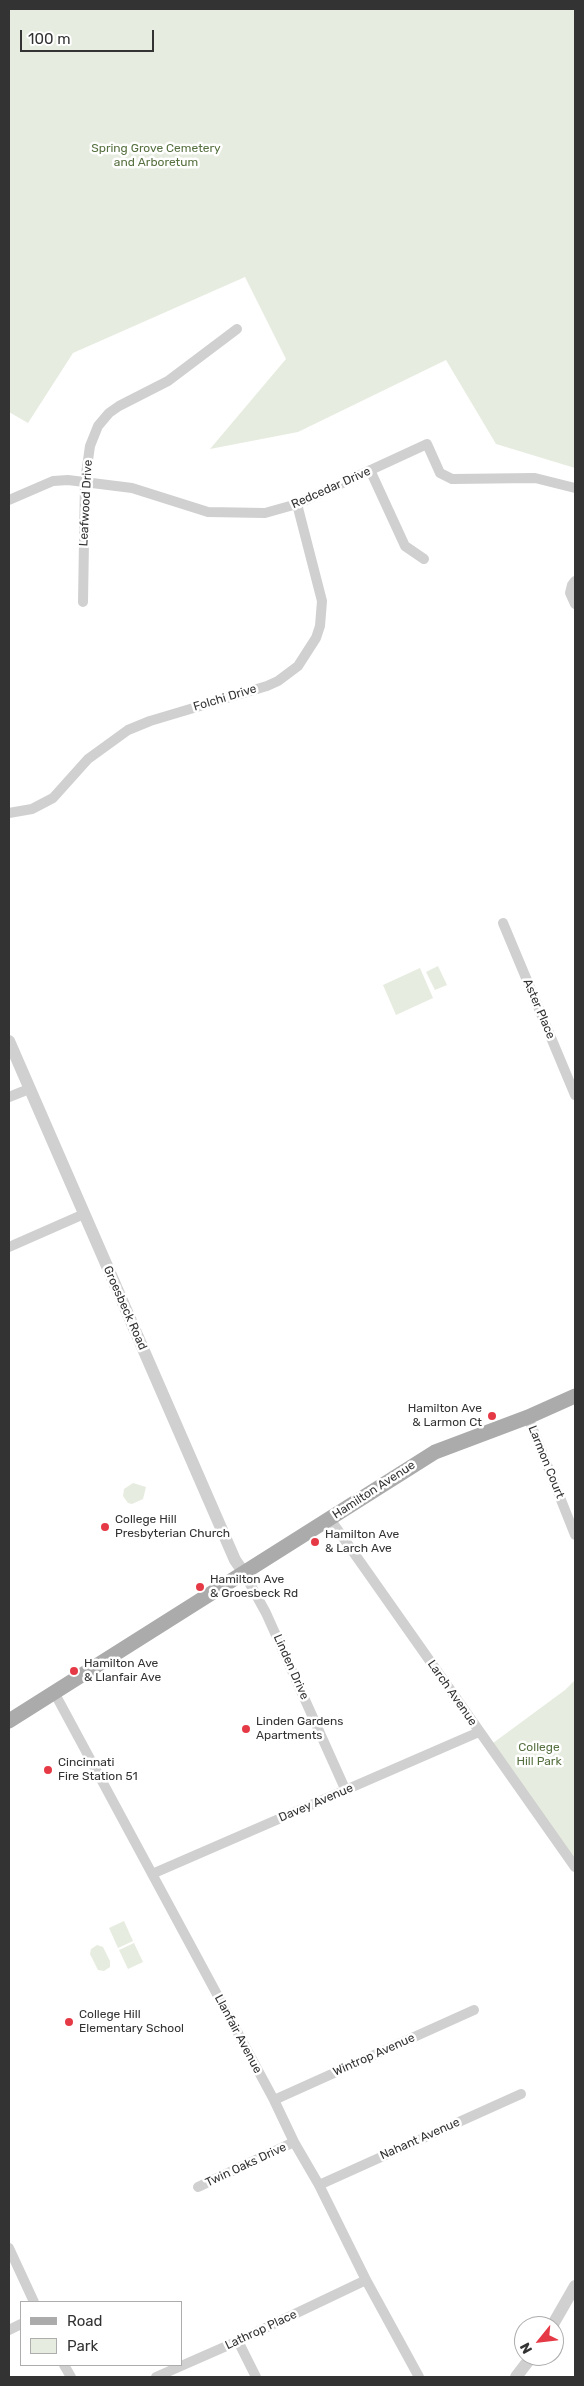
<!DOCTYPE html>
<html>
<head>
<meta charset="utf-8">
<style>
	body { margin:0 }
	#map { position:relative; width:584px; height:2386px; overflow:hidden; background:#fff; font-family:Rubik,sans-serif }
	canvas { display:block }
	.frame { position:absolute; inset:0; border:10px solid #333; pointer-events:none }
	.legend { position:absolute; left:20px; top:2301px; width:162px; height:65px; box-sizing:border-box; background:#fff; border:1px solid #adadad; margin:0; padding:6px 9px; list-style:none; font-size:15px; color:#333 }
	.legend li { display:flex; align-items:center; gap:10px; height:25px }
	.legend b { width:25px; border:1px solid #adadad }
	.north { position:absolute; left:514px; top:2316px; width:50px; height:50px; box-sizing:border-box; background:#fff; border:1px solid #adadad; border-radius:50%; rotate:241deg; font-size:14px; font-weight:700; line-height:20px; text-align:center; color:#333 }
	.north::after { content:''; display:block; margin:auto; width:18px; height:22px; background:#e63946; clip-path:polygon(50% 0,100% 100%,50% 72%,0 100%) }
	.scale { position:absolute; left:20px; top:30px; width:134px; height:22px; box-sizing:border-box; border:2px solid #333; border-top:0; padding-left:6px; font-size:15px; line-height:18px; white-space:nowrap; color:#333; -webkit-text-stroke:4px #fff; paint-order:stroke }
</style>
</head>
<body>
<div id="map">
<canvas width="584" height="2386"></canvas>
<div class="frame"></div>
<ul class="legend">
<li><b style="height:6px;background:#ababab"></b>Road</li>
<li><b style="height:14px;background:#e6ecdf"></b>Park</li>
</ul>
<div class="north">N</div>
<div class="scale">100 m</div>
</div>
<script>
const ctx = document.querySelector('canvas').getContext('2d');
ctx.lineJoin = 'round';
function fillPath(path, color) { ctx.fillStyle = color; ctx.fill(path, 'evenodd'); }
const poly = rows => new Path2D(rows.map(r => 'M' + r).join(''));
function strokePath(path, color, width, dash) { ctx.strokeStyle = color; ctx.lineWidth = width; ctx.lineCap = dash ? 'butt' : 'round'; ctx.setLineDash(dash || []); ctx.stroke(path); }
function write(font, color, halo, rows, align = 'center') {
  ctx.font = font + ' Rubik,sans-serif'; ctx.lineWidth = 5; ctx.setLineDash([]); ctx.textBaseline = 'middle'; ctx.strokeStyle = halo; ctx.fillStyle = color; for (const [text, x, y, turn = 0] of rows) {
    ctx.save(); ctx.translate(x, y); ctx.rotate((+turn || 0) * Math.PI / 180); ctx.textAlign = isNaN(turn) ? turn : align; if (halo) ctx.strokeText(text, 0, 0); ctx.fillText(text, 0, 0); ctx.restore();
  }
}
fillPath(poly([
	[9,9,575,9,575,468,496,444,446,360,298,432,210,449,286,359,245,277,73,353,28,423,9,412],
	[438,966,447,985,435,990,426,972],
	[420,968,433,998,396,1015,383,985],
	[133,1483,146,1487,143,1499,132,1504,128,1503,123,1496,124,1489],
	[575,1680,575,1867,489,1746,565,1690],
	[124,1921,133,1941,118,1948,109,1928],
	[134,1943,143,1962,128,1969,119,1950],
	[97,1945,103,1947,110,1961,110,1967,104,1971,98,1970,90,1954,91,1949]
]), '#e6ecdf');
strokePath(poly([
	[370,470,405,546,424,559],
	[9,500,53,481,68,480,132,488,208,512,265,513,297,504,427,444,440,473,452,479,535,478,575,488],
	[575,581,572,585,570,593,575,604],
	[83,602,85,481,90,446,98,426,109,413,119,406,168,381,237,329],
	[9,813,32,809,53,798,88,759,128,730,150,721,267,686,278,681,298,666,316,638,320,626,322,601,297,504],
	[503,923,575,1095],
	[9,1097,29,1089],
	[9,1247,84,1214],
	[528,1417,575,1535],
	[330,1519,575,1867],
	[244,1573,266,1613,346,1791],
	[54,1692,274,2100,294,2142,319,2185,366,2280,419,2377],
	[152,1874,479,1732],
	[274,2100,474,2010],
	[319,2185,521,2094],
	[198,2187,294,2142],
	[9,2248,34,2302],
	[9,2330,21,2324],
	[238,2341,256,2377],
	[64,2365,71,2377],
	[156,2377,238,2341,366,2280]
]), '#d0d0d0', 10);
strokePath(poly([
	[9,1041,235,1560,244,1573],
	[552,2326,575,2286],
	[516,2377,532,2356]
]), '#d0d0d0', 12);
strokePath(poly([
	[9,1721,435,1452,528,1417,575,1396]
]), '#ababab', 15);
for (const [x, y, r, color] of [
	[492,1416,5,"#e63946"],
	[105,1527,5,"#e63946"],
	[315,1542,5,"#e63946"],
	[200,1587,5,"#e63946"],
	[74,1671,5,"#e63946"],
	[246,1729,5,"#e63946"],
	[48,1770,5,"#e63946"],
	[69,2022,5,"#e63946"]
]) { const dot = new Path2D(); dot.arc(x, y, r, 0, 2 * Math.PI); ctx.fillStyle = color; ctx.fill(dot); strokePath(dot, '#fff', 2); }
write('12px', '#56703f', '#fff', [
	["Spring Grove Cemetery",156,149],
	["and Arboretum",156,163],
	["College",539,1748],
	["Hill Park",539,1762]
]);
write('12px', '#333', '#fff', [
	["Redcedar Drive",331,488,-24],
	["Leafwood Drive",86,503,-87],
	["Folchi Drive",225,698,-17],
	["Aster Place",539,1009,67],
	["Groesbeck Road",125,1308,66],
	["Larmon Court",546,1462,68],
	["Hamilton Avenue",374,1490,-33],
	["Linden Drive",291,1667,66],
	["Larch Avenue",452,1693,55],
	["Davey Avenue",316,1803,-23],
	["Llanfair Avenue",238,2034,62],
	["Wintrop Avenue",374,2055,-24],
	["Nahant Avenue",420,2139,-24],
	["Twin Oaks Drive",246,2165,-25],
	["Lathrop Place",261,2330,-25]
]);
write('12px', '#333', '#fff', [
	["Hamilton Ave",482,1409,"right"],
	["& Larmon Ct",482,1423,"right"],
	["College Hill",115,1520],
	["Presbyterian Church",115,1534],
	["Hamilton Ave",325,1535],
	["& Larch Ave",325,1549],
	["Hamilton Ave",210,1580],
	["& Groesbeck Rd",210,1594],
	["Hamilton Ave",84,1664],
	["& Llanfair Ave",84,1678],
	["Linden Gardens",256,1722],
	["Apartments",256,1736],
	["Cincinnati",58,1763],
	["Fire Station 51",58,1777],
	["College Hill",79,2015],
	["Elementary School",79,2029]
], 'left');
</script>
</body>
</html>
